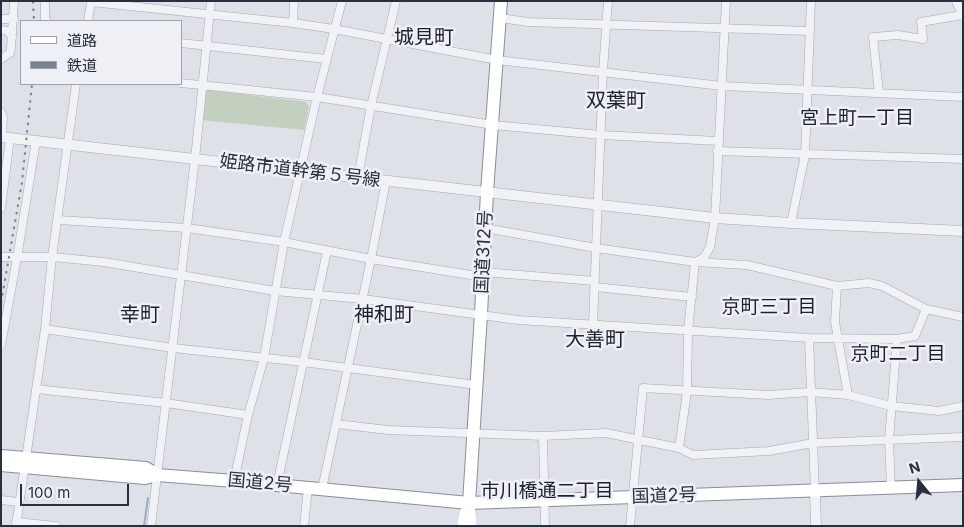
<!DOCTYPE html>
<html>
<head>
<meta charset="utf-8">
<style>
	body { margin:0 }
	#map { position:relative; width:964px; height:527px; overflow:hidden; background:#dee1e7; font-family:Inter,"Noto Sans JP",sans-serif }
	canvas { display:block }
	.frame { position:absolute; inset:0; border:2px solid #292f3d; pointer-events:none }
	.legend { position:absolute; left:20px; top:20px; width:162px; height:65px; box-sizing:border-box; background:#eef0f5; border:1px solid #9fa3ab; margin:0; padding:6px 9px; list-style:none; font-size:15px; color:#292f3d }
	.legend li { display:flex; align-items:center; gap:10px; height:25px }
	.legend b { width:25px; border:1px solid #9fa3ab }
	.north { position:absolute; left:894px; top:457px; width:50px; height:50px; -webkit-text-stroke:4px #eef0f5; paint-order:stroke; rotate:343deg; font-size:14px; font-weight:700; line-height:20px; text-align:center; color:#292f3d }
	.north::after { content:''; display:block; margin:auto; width:18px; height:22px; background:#292f3d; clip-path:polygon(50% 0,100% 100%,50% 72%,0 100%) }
	.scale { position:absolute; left:20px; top:484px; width:109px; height:22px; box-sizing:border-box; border:2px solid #292f3d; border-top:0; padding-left:6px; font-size:15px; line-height:18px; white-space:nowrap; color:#292f3d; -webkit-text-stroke:4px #eef0f5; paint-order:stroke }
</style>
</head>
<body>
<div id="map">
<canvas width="964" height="527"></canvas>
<div class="frame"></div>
<ul class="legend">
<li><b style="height:6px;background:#fff"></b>道路</li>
<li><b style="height:6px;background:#79808f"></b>鉄道</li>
</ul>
<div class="north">N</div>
<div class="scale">100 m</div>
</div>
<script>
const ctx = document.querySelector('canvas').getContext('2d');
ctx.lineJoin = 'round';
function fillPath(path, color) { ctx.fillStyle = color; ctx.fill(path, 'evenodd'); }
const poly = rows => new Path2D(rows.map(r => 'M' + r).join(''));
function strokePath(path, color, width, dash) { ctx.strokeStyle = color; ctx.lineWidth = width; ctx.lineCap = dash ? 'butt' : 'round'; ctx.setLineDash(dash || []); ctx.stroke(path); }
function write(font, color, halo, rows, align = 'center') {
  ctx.font = font + ' Inter,"Noto Sans JP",sans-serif'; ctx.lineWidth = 5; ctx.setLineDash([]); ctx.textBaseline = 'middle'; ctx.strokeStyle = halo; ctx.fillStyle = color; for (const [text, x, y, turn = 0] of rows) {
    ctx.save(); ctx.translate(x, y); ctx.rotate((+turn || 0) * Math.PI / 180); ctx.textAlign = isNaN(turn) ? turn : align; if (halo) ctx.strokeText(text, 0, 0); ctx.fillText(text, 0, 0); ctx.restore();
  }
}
fillPath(poly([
	[208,90,306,102,309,107,304,130,201,120,205,93]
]), '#c3d0c0');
strokePath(poly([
	[144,526,148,498]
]), '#9cadc5', 2);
const minor = poly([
	[45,1,45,20,47,21],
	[500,18,528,22,809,31],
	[1,19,14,19],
	[88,21,91,2,293,23,334,29,497,60,722,86,963,97],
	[293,23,294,1],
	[1,30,8,31,12,37],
	[181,43,326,59],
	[1,59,10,53,11,48,14,1],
	[181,83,317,97,493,125,601,135,718,141],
	[879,93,873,37,898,35,923,39,921,22,962,15],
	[1,112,3,117,2,137],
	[717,151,963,159],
	[358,177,371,106,396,1],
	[1,208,10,138],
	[58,220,187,228,284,242,371,259,483,277],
	[791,223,805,155,811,1],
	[485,228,596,248,695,262,747,265,837,286,869,283,882,286,926,309,963,317],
	[1,257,52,257,104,262,275,291,363,299,518,320,809,338,897,339,915,336,926,309],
	[697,261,704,258,710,247,715,218,726,1],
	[483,272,595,281],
	[837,286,835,322,848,395],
	[595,287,692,297],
	[593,324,603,71,608,1],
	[45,329,173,348,303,362,476,385],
	[809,338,815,491],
	[1,345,17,258,36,141],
	[36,389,166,403,248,415],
	[336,424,388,430,543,436,606,433,679,448,693,455,769,451,813,443,963,437],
	[543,436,545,526],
	[679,448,687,392,688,331,695,262],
	[234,481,248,415,264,358,284,242,317,97,342,1],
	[277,485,327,251],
	[891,488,889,440,897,339],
	[322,489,371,259,386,181],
	[1,500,18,502],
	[16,522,56,526],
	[16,526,45,329,52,257,76,84],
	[151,526,195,159,211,1],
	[304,526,308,488],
	[630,526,643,388,768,395,810,392,848,395,891,406,939,411,963,406]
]);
const tertiary = poly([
	[957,1,963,15],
	[1,137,715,218,791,223,963,231],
	[815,491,816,526]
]);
const trunk = poly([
	[1,456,146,468,157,475],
	[1,465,145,478,157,475,234,481,469,503,963,485],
	[469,503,481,314,487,192,501,1]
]);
strokePath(minor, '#a4a8b1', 9);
strokePath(tertiary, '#a4a8b1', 11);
strokePath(trunk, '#878e9c', 14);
strokePath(minor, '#f1f2f5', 8);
strokePath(tertiary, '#f1f2f5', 10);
strokePath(poly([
	[469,505,471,526],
	[463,526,464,518,469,503]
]), '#fff', 11);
strokePath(trunk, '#fff', 12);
strokePath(poly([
	[33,1,34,21],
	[1,303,22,182,32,84]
]), '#79808f', 2, [2.5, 5]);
write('18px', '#292f3d', '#eef0f5', [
	["姫路市道幹第５号線",300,171,7],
	["国道312号",484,252,-87],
	["国道2号",260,483,5],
	["国道2号",664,496,-2]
]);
write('19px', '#1b202d', '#eef0f5', [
	["宮上町一丁目",857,118],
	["京町三丁目",769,307],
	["京町二丁目",898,354],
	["市川橋通二丁目",547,491]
]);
write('20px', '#1b202d', '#eef0f5', [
	["城見町",424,38],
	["双葉町",616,101],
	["幸町",140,315],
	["神和町",384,315],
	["大善町",595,340]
]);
</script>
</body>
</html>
